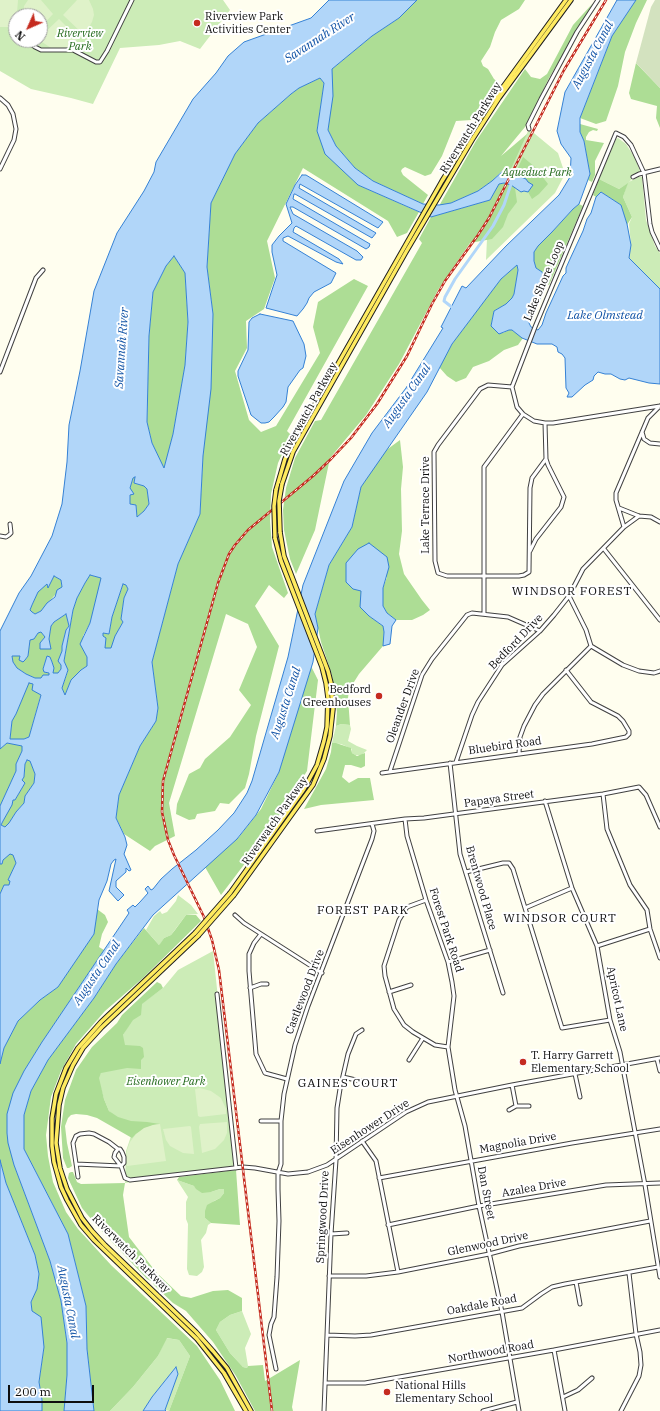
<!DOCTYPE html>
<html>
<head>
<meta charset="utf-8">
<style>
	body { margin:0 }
	#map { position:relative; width:660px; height:1411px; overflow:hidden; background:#fffeef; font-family:"IBM Plex Serif",serif }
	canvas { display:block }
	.north { position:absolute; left:8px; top:8px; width:40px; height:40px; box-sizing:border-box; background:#fff; border:1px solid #9f9f9f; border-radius:50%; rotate:225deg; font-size:11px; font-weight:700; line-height:16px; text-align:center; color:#0e0e0e }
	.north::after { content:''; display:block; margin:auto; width:14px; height:18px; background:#c52b1f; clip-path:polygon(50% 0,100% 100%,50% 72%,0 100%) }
	.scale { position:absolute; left:8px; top:1385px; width:86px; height:18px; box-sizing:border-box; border:2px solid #0e0e0e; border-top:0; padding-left:5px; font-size:12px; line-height:14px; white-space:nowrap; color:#0e0e0e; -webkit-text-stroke:3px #fff; paint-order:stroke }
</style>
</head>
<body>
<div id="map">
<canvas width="660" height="1411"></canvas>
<div class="north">N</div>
<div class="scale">200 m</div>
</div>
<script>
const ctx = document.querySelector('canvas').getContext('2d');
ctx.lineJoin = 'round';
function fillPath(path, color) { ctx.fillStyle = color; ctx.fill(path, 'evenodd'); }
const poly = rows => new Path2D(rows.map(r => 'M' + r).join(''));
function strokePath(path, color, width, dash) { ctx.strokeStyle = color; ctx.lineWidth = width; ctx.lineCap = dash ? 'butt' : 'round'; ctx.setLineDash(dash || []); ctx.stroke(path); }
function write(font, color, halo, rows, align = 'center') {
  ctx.font = font + ' "IBM Plex Serif",serif'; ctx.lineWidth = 4; ctx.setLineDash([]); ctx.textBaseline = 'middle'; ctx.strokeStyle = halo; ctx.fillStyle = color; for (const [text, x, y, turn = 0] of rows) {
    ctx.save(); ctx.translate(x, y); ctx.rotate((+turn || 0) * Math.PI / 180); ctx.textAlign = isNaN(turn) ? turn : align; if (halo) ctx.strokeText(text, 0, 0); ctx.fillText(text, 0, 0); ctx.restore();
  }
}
fillPath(poly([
	[0,0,223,0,230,10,200,49,180,41,159,45,120,48,93,104,71,98,31,89,0,71],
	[16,16,40,16,40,40,16,40],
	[529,129,558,153,565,174,555,193,486,260,487,239,498,194],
	[618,138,626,144,635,158,640,171,629,182,638,177,642,177,646,220,655,246,660,253,660,289,629,258,631,245,629,224,632,217,623,197,627,184,619,189,599,179,616,139],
	[341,724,350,725,351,729,348,741,357,746,367,750,362,755,355,755,352,753,352,749,341,744,332,743,336,726],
	[178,895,191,905,198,914,186,915,171,935,164,938,160,945,159,945,146,930,154,916,160,911,162,914,167,912,176,901],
	[213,951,236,1168,125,1183,126,1151,132,1133,109,1111,104,1099,98,1078,141,1004,163,988,178,970],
	[177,1180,211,1192,220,1189,224,1189,224,1193,220,1198,214,1201,205,1218,211,1223,208,1225,206,1233,201,1240,204,1267,202,1272,197,1276,189,1275,187,1269,188,1224,186,1219,186,1202,188,1197],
	[242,1311,251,1334,245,1348,248,1366,247,1368,243,1367,230,1353,216,1330,220,1322,230,1315],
	[166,1338,179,1340,190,1356,169,1411,165,1410,178,1374,176,1367,152,1397,143,1411,110,1411,133,1387,158,1356]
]), '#ccecb7');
fillPath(poly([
	[417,0,525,0,519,9,501,20,495,32,490,47,481,61,483,66,488,69,494,79,499,83,471,120,456,121,442,156,431,174,425,176,405,167,402,169,401,171,403,175,428,195,423,204,373,181,355,168,336,146,328,130,332,69,372,36,399,18],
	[636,0,647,0,636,23,625,52,618,86,606,121,596,124,580,118,612,36],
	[593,3,549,78,525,127,501,156,527,134,510,171,503,170,492,181,478,191,451,203,439,206,476,141,525,69,531,77,540,79,547,74,573,25],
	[636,63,660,88,660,128,656,118,657,106,631,99,629,93],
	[320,78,324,83,317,131,358,185,419,212,407,233,397,237,388,221,303,168,267,241,275,278,264,309,246,321,247,348,235,371,249,420,261,432,276,426,320,353,313,327,318,302,354,279,368,286,287,431,291,435,278,463,271,494,270,521,272,547,288,593,284,598,269,585,255,606,279,646,256,736,249,774,245,788,229,804,220,803,215,811,197,814,195,819,189,820,176,814,177,804,189,774,200,768,205,759,230,737,251,705,239,690,257,647,248,624,226,614,169,803,175,836,155,846,150,851,124,834,116,818,119,795,140,746,156,721,158,708,152,662,178,564,200,514,203,456,213,314,207,267,211,203,235,154,258,123,291,94,299,88],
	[580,124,598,129,597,131,593,130,589,132,586,137,586,140,604,143,595,161,595,175,592,182,588,180,590,174,584,141,580,132],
	[523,157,535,167,548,184,539,194,532,199,528,192,532,186,528,182,526,179,521,177,516,172],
	[599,179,619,189,628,183,623,197,632,217,627,225,621,205,601,192,596,197,593,195],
	[504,183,511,185,515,188,517,202,508,214,503,227,492,239,470,243,438,290,399,364,366,415,330,458,315,530,296,574,290,559,284,530,283,510,286,488,295,458,315,421,321,420,422,243,419,239,431,217,490,200,498,184],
	[579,204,583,206,549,285,546,283,546,279,542,272,536,268,534,261,534,252,538,246,552,232,573,209],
	[174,256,185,273,188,322,185,365,173,434,164,469,152,443,147,422,149,336,153,292,166,266],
	[517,265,518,270,514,294,512,298,506,304,494,311,491,326,494,329,503,333,509,330,512,330,523,338,518,345,504,350,489,361,473,367,466,378,456,382,447,376,439,367,452,344,481,305,501,279],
	[400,440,403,467,401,489,402,531,399,554,404,574,422,600,430,610,423,615,412,620,396,620,387,613,383,606,383,588,387,577,361,591,369,616,383,626,384,632,383,646,359,674,349,690,348,698,350,725,341,724,336,726,337,712,332,675,321,642,315,614,329,565,352,527,361,487,385,451],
	[135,477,134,483,144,486,147,489,149,504,144,511,137,517,136,505,130,504,130,488,133,478],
	[90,575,102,578,90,623,83,636,83,649,87,657,87,666,81,670,71,680,65,695,62,688,68,671,64,661,73,610,77,598,85,583],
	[54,576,61,580,62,587,41,611,35,614,32,612,30,610,32,605,38,592,47,583,48,587],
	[123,584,126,585,128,589,124,598,121,619,123,622,115,636,112,648,105,648,103,636,103,633,109,634,112,617],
	[66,614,69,626,66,630,62,646,62,651,59,661,61,665,61,669,58,673,52,673,54,668,52,662,50,657,47,656,43,669,44,672,49,673,49,675,41,678,35,678,26,674,17,668,13,662,12,656,20,656,25,660,28,656,30,640,34,639,38,633,41,632,45,637,40,643,49,639,51,626,54,622],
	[311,666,318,680,307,771,268,833,221,895,205,867,239,837,261,809,279,772],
	[29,682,34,684,34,691,41,694,29,737,24,739,10,739,12,721,16,714],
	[7,743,22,745,22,751,16,764,16,771,0,806,0,749],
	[332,743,336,743,351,748,352,753,357,756,365,753,365,766,361,768,351,765,345,765,342,777,349,783,358,778,370,778,374,800,321,805,304,809,326,769,331,752],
	[27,760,30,761,35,774,34,783,25,796,24,803,16,812,9,823,5,827,1,825,3,821,13,800,15,800,25,783,22,780,24,777,25,764],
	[9,854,13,854,16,863,8,880,11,881,9,885,4,885,0,894,0,864,2,864,3,860],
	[97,909,105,915,108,922,102,934,99,947,104,950,42,1042,24,1071,7,1133,14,1165,50,1261,61,1301,67,1343,67,1375,64,1411,42,1411,42,1400,39,1382,44,1347,32,1311,31,1302,37,1289,39,1274,35,1255,6,1183,0,1160,0,1064,4,1048,18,1021,40,1000,58,987,94,934],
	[186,915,196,915,201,921,143,978,105,1011,76,1044,61,1071,51,1097,46,1135,48,1156,53,1182,66,1212,78,1229,111,1265,197,1346,220,1380,235,1411,169,1411,190,1356,179,1340,167,1338,158,1356,133,1387,110,1411,94,1411,87,1349,86,1306,68,1234,24,1149,24,1115,31,1091,48,1060,94,998,116,964,144,928,159,945,160,944,164,938,171,935,175,930],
	[157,982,161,984,163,988,142,1004,141,1015,133,1020,123,1035,125,1045,140,1046,143,1048,144,1057,141,1060,141,1069,127,1068,101,1073,99,1078,104,1099,109,1111,118,1117,131,1121,147,1122,160,1124,153,1125,136,1134,132,1138,97,1118,87,1115,76,1114,71,1115,68,1118,65,1126,67,1143,72,1166,69,1168,67,1168,63,1158,61,1127,65,1100,76,1070,92,1047,117,1023,122,1015],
	[236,1170,240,1225,211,1223,205,1218,205,1211,207,1205,220,1198,224,1193,224,1189,220,1189,211,1192,202,1193,196,1189,194,1186,177,1180,179,1177],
	[71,1172,73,1172,77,1182,81,1184,125,1183,123,1195,129,1237,156,1272,157,1273,151,1281,147,1279,96,1225,82,1208,68,1178,69,1173],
	[159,1275,181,1296,191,1298,213,1291,228,1290,242,1298,242,1311,230,1315,220,1322,216,1330,230,1353,243,1367,247,1368,248,1366,263,1365,265,1381,300,1360,292,1407,293,1411,255,1411,236,1376,213,1342,186,1311,173,1303,154,1285,153,1283]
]), '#addd95');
fillPath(poly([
	[655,0,660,0,660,88,636,63,651,7]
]), '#d3e2bf');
fillPath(poly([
	[0,0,18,0,16,27,0,27],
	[28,0,41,0,53,14,40,28,40,16,24,16,24,6],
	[77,0,89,0,93,9,94,15,92,22,88,29,83,34,63,15],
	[59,19,78,38,71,46,64,49,51,48,39,40,40,37],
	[200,1088,211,1091,221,1098,226,1109,226,1114,200,1117,198,1116,195,1089],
	[227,1122,227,1133,224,1140,215,1149,202,1153,199,1127,200,1124],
	[160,1124,166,1161,127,1166,126,1158,127,1150,130,1142,136,1134,144,1128,153,1125],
	[190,1126,191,1127,194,1154,183,1153,170,1146,166,1140,163,1129]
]), '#dff2c9');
const water = poly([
	[329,0,417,0,399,18,372,36,332,69,333,96,328,130,336,146,355,168,373,181,423,204,439,205,451,203,478,191,492,181,504,170,516,172,521,177,526,179,528,182,533,185,528,192,524,191,521,192,511,185,504,183,499,184,490,200,431,217,358,185,325,154,317,131,324,83,320,78,299,88,291,94,258,123,235,154,211,203,207,267,213,314,211,389,203,456,200,514,178,564,152,662,158,708,156,721,140,746,119,795,116,818,125,837,127,845,124,854,131,870,129,871,126,868,126,872,116,881,116,887,124,895,118,901,109,891,116,859,114,860,111,864,107,881,99,900,94,934,58,987,40,1000,18,1021,4,1048,0,1064,0,894,4,885,9,885,10,881,8,880,16,863,13,855,10,854,3,860,2,864,0,864,0,806,16,771,16,764,22,751,22,746,7,743,0,749,0,631,19,593,31,576,52,536,62,504,67,462,69,425,80,371,94,291,117,233,144,191,154,172,156,162,193,99,216,73,228,56,244,42,311,18,329,0],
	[174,256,185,273,188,322,185,365,173,434,164,468,152,443,147,422,149,336,153,292,166,266,174,256],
	[135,477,134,483,144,486,147,489,149,504,144,511,137,517,136,505,130,504,130,495,134,494,130,488,133,478,135,477],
	[90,575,101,578,90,623,80,644,87,657,87,666,81,670,71,680,65,695,62,688,68,670,64,661,73,610,77,598,85,583,90,575],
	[54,576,61,580,62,587,57,590,55,597,47,603,41,611,35,614,32,612,30,610,32,605,38,592,47,584,48,588,54,576],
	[123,584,126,585,128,589,124,598,121,619,123,622,115,636,111,648,105,648,106,638,103,636,103,633,109,634,112,617,123,584],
	[66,614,69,626,66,630,62,646,62,651,58,661,61,665,61,669,58,673,53,673,54,668,52,662,50,657,47,656,43,669,44,672,49,673,49,675,43,675,41,678,35,678,26,674,17,668,13,662,12,656,20,656,19,660,23,662,25,660,28,656,30,640,34,639,38,633,41,632,45,637,40,643,40,649,51,649,49,639,51,626,54,622,66,614],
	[29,683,33,684,32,690,41,695,29,737,24,739,10,739,12,721,16,714,29,683],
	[27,760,30,761,35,774,34,783,25,796,24,803,16,812,9,823,5,827,1,825,3,821,12,805,13,800,15,800,25,783,22,780,24,777,25,764,27,760],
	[617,0,636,0,612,36,580,118,580,132,584,141,590,174,579,204,573,209,552,232,538,246,534,252,534,261,536,268,542,272,546,279,545,287,539,301,535,306,534,313,531,316,529,323,531,327,538,330,542,325,546,313,563,276,566,273,566,268,570,259,583,231,587,219,591,213,596,197,601,192,621,205,627,224,631,245,629,258,660,289,660,384,649,383,629,378,625,380,620,379,611,374,605,374,598,372,594,376,593,380,585,385,572,397,567,397,569,393,566,388,565,358,562,354,558,352,557,347,552,344,537,344,522,338,512,330,509,330,499,334,491,326,494,311,506,304,512,298,514,294,518,270,517,265,501,279,452,344,427,392,361,487,352,527,329,565,315,614,318,628,313,662,279,772,256,815,237,839,153,915,116,964,94,998,48,1060,31,1091,24,1115,24,1149,68,1234,86,1306,87,1349,94,1411,64,1411,67,1375,67,1343,61,1301,50,1261,14,1165,8,1143,7,1133,7,1114,13,1093,24,1071,42,1042,129,913,127,910,133,905,135,907,140,902,148,893,145,889,148,886,151,890,153,889,161,879,172,869,196,850,218,830,234,813,247,793,252,781,288,657,303,585,344,481,372,433,406,388,443,328,441,327,462,286,466,288,506,246,559,195,570,177,571,158,561,144,557,131,565,92,617,0],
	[302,175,306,175,383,222,378,228,300,184,299,188,376,233,372,238,295,194,294,194,293,199,370,244,369,247,366,249,293,207,290,207,293,214,357,251,363,257,361,260,356,260,296,226,294,228,293,232,339,259,343,264,336,262,288,236,283,238,283,241,336,273,331,283,314,292,309,298,307,303,303,309,297,316,266,308,277,275,272,252,272,245,279,236,292,223,286,204,295,185,302,175],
	[260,314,293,321,304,344,306,356,303,368,300,370,288,387,286,402,283,407,274,417,269,422,265,423,261,423,251,415,238,376,238,371,248,350,249,322,252,318,260,314],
	[369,543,387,557,389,567,383,588,383,606,387,613,396,620,392,626,390,644,383,646,384,632,383,626,369,616,360,607,361,591,353,589,346,582,346,563,358,549,369,543],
	[0,1160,6,1183,35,1255,39,1274,37,1289,31,1302,32,1311,41,1317,44,1347,39,1382,42,1400,42,1411,0,1411,0,1160],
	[176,1367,178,1374,165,1410,166,1411,143,1411,152,1397,176,1367]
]);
fillPath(water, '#b1d6f9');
strokePath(water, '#3581d4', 1);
strokePath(poly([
	[453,308,444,301,445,297,455,279,493,226,504,205,512,181]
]), '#b1d6f9', 3);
const minor = poly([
	[26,40,35,47,41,50,73,50,96,62,100,62,107,51,132,0],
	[0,98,8,105,13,114,16,129,14,140,0,169],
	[529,129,528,125,541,99,577,32,598,0],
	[633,177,639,174,660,169],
	[660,249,652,232,650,224,644,173,631,145,624,137,616,133,535,327,512,387,517,407,523,414,534,421,545,423,553,423,660,406],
	[0,372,36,278,43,270],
	[512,387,488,385,480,389,438,445,434,452,435,561,438,573,447,576,519,576,524,575,529,572,530,488,532,478,546,459,545,423],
	[642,432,644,439,650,443,660,444],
	[619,508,639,516,651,517,660,522],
	[624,527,616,500,616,493,648,418,660,406],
	[0,536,6,537,9,535,11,533,10,524],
	[604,549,660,620],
	[530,551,536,539,561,507,564,497,548,465,546,459],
	[569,596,586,630,591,646],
	[484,614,484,467,523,414],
	[591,646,623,665,639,671,654,673,660,671],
	[519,753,520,737,524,726,535,705,543,694,591,646],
	[456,762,472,715,478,702,502,665,540,631,554,615,569,596,583,569,624,527,639,516],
	[450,763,460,854,503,993],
	[390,771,422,675,432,659,467,615,472,613,508,617,540,631],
	[382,773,592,744,626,737,629,734,629,731,623,721,618,716,591,702,566,670],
	[603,794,607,829,630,885,647,910,650,929,660,958],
	[545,801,572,888,597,946,610,1020,620,1052,645,1185,660,1277],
	[405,819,407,836,426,900,448,962,452,982,454,996,448,1047,455,1090,465,1126,479,1206,502,1312,519,1411],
	[317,831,405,819,424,818,603,794,639,787,646,795,660,827],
	[466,872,503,863,509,863,513,869,562,1028,610,1020],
	[426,900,407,907,399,920,384,966,385,976,394,1009,404,1025,413,1032,435,1045,448,1047],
	[525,908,572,888],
	[235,915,244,923,322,973],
	[261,934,254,943,249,954,249,971,256,1054,265,1073,287,1079],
	[597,946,650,929],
	[448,962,490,950],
	[250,988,261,984,267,984],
	[389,992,411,985],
	[217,994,236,1168],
	[657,1059,660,1071],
	[409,1060,423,1038],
	[575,1074,580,1097],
	[343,1077,360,1081,369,1082,374,1080],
	[512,1085,516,1106],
	[509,1110,516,1106,529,1106],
	[261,1121,281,1121],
	[362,1141,376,1161,398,1272],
	[118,1149,115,1153,114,1157,121,1166,125,1178,130,1180,243,1167,255,1168,288,1174,308,1172,327,1165,406,1112,428,1102,512,1085,660,1058],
	[76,1164,121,1166],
	[78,1177,73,1143,76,1136,80,1134,89,1133,94,1134,109,1142,118,1149,120,1149,122,1152,124,1157,124,1163,121,1166],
	[379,1178,572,1143,660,1129],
	[388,1225,479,1206,606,1185,660,1183],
	[331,1234,347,1233],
	[329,1276,366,1276,398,1272,489,1254,519,1246,650,1221],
	[576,1282,580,1304],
	[327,1335,355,1336,371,1335,522,1308,541,1294,552,1287,565,1284,658,1267],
	[554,1350,565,1411],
	[276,1369,269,1335,271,1324,274,1317,277,1277,279,1221,278,1189,278,1173,281,1164,281,1121,284,1094,295,1045,308,1006,372,839,374,831,372,824],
	[325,1383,365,1383,554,1350,660,1330],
	[563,1397,578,1390,592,1378],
	[324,1411,331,1234,336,1160,337,1108,340,1089,348,1054,356,1034,362,1030],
	[483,1411,517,1402],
	[621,1411,639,1376,641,1365,640,1352,636,1334,629,1273]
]);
const major = poly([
	[282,484,293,452,302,436,406,252,472,140,499,98,571,0],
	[276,490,285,459,298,434,442,181,484,113,566,0],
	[230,893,304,789,317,765,324,741,327,727,328,698,326,683,322,667,281,561,275,538],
	[234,895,313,785,324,759,330,736,333,709,331,683,328,671,284,556,280,532],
	[195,933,101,1022,78,1048,66,1068,56,1094,52,1118,52,1146,54,1162,61,1187,67,1200,81,1225,94,1240,197,1339,224,1373,246,1411],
	[198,936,102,1027,83,1048,73,1065,63,1088,59,1105,56,1143,60,1168,67,1189,82,1218,92,1231,105,1245,196,1332,213,1351,227,1368,251,1411]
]);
strokePath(minor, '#414141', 5);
strokePath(major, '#1f1f1f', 5.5);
strokePath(minor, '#fff', 3);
strokePath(major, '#ffeb60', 3.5);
const rail = poly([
	[272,1411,219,970,212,940,204,917,174,855,168,840,162,812,163,781,218,583,229,554,235,545,248,530,313,476,331,459,351,438,377,404,407,356,432,304,445,281,478,235,489,218,564,70,606,0]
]);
strokePath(rail, '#c52b1f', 2.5);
strokePath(rail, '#fff', 1, [3]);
const majorBridge = poly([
	[280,532,279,501,282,484],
	[275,538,274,506,276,490],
	[195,933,230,893],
	[198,936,234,895]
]);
strokePath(majorBridge, '#1f1f1f', 5.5, []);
strokePath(majorBridge, '#ffeb60', 3.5);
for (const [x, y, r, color] of [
	[197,23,4,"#c52b1f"],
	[379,696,4,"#c52b1f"],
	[523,1062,4,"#c52b1f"],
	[387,1392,4,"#c52b1f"]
]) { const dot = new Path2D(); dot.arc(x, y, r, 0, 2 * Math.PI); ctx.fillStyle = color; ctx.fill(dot); strokePath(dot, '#fff', 1.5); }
write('11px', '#0e0e0e', '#fff', [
	["Riverview Park",205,17],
	["Activities Center",205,30],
	["Bedford",371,690,"right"],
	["Greenhouses",371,703,"right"],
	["T. Harry Garrett",531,1056],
	["Elementary School",531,1069],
	["National Hills",395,1386],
	["Elementary School",395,1399]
], 'left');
write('italic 11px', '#22691b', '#fff', [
	["Riverview",80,34],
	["Park",80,47],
	["Aqueduct Park",537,173],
	["Eisenhower Park",166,1082]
]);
write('11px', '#0e0e0e', '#fff', [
	["Riverwatch Parkway",471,128,-58],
	["Lake Shore Loop",544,281,-67],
	["Riverwatch Parkway",309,409,-61],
	["Lake Terrace Drive",426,505,-90],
	["Bedford Drive",516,642,-46],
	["Oleander Drive",403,706,-70],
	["Bluebird Road",505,746,-8],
	["Papaya Street",499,799,-8],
	["Riverwatch Parkway",275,821,-55],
	["Brentwood Place",481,888,74],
	["Forest Park Road",446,930,72],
	["Castlewood Drive",305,992,-69],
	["Apricot Lane",617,999,78],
	["Eisenhower Drive",370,1127,-33],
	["Magnolia Drive",518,1143,-10],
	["Azalea Drive",534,1188,-10],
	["Dan Street",486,1193,79],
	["Springwood Drive",323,1217,-87],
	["Glenwood Drive",488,1244,-12],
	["Riverwatch Parkway",131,1254,45],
	["Oakdale Road",482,1305,-11],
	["Northwood Road",491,1352,-10]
]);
write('italic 12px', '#1153a6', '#fff', [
	["Savannah River",320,38,-33],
	["Augusta Canal",593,55,-62],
	["Lake Olmstead",605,316],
	["Savannah River",122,348,-86],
	["Augusta Canal",407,396,-55],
	["Augusta Canal",286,703,-72],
	["Augusta Canal",97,973,-56],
	["Augusta Canal",68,1302,79]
]);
ctx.letterSpacing = '1px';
write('12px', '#0e0e0e', '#fff', [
	["WINDSOR FOREST",572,592],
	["FOREST PARK",363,911],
	["WINDSOR COURT",560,919],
	["GAINES COURT",348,1084]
]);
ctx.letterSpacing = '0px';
</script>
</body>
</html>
